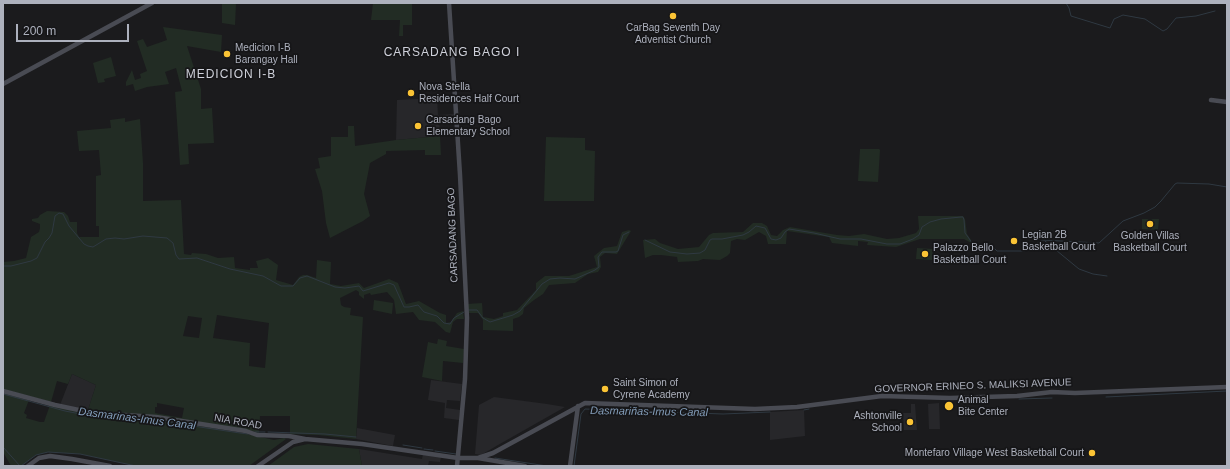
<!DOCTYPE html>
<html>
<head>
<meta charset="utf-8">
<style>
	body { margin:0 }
	#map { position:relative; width:1230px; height:469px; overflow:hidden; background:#1b1b1d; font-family:Helvetica,sans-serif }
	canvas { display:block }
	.frame { position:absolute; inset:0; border:4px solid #adb1bd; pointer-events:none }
	.scale { position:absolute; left:16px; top:24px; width:113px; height:18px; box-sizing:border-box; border:2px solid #adb1bd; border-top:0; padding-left:5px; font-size:12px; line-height:14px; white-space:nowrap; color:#adb1bd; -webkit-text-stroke:3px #161618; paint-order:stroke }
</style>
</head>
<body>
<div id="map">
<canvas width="1230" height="469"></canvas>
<div class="frame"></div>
<div class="scale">200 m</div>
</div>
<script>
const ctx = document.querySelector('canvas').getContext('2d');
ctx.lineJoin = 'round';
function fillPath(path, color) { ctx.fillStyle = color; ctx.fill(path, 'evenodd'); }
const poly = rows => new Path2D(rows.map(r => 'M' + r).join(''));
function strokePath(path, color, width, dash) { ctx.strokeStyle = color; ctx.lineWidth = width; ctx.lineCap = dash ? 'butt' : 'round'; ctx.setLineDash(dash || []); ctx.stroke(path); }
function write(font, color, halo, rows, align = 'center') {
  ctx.font = font + ' Helvetica,sans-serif'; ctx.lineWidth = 3.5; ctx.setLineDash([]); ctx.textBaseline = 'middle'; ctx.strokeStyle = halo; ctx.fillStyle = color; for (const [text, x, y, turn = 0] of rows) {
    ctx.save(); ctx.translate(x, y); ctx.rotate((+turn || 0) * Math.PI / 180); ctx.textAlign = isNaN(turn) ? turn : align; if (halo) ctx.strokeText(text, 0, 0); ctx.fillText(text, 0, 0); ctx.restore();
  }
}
fillPath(poly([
	[437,98,438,115,454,114,454,116,439,117,440,136,396,140,397,100],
	[72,374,96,385,88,410,60,405],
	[431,380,462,384,460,401,447,400,446,408,460,410,459,420,444,418,445,403,428,400],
	[494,397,547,404,565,407,498,445,481,455,475,454,479,405],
	[939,403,940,429,929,429,928,404],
	[911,404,915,404,917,430,904,430,903,413,911,413],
	[804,410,805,436,770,440,770,412],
	[357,428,395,435,393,446,356,439],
	[359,449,422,459,423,454,441,457,440,462,429,461,428,466,362,466]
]), '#27272a');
fillPath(poly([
	[222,3,236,3,235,25,222,23],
	[373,3,412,3,412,25,403,25,403,36,399,36,400,20,371,20],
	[163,27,222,35,221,52,187,46,201,89,201,109,212,108,214,143,188,144,189,164,180,165,175,92,182,91,176,68,165,72,169,84,147,87,135,91,133,84,126,86,126,82,132,70,135,80,141,78,140,74,147,71,137,41,143,39,147,47,167,40],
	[111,57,116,76,104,79,105,82,98,83,93,63],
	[125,118,125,122,140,119,143,163,143,201,181,200,184,254,191,255,192,253,206,254,218,258,234,257,235,268,250,270,250,268,258,268,256,261,268,258,278,265,276,280,293,285,299,277,303,275,307,275,316,278,317,260,331,262,330,284,341,286,359,283,364,288,389,279,398,283,406,304,419,301,440,313,446,315,446,323,451,322,457,313,463,311,464,319,457,319,453,322,450,333,446,332,435,322,419,320,413,312,396,314,394,300,387,292,371,295,370,293,364,295,364,299,359,295,359,292,356,290,340,298,341,305,344,307,351,308,350,315,363,317,356,439,318,435,290,434,290,416,260,416,259,434,252,431,88,410,96,385,72,374,68,384,57,381,51,402,3,389,3,262,14,261,26,258,31,237,39,232,40,228,40,224,32,221,32,219,38,218,40,215,47,211,64,212,68,216,70,222,77,222,77,233,79,237,99,237,99,226,96,226,96,176,101,175,99,150,79,151,77,131,111,128,110,120],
	[217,315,269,323,265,368,249,366,250,343,213,338],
	[188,316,202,318,199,338,183,336],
	[157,403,184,408,182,418,155,413,155,407,157,407],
	[348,126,354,126,355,146,396,140,440,136,441,155,425,155,425,150,386,151,386,154,370,163,364,194,370,216,363,221,330,238,326,223,322,191,315,169,320,168,318,158,331,156,331,137,348,137],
	[546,137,585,138,585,150,595,151,594,201,544,201],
	[860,149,879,149,880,150,878,182,858,181],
	[918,216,963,216,965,219,967,234,971,240,971,243,964,239,920,239,896,247,867,245,868,242,858,241,858,246,832,243,829,237,787,231,786,244,768,244,766,236,759,232,745,240,737,239,731,241,730,253,727,256,720,260,703,259,698,261,678,262,677,257,661,255,653,255,645,258,643,240,655,239,660,243,678,249,699,247,709,235,713,233,743,232,753,223,762,223,767,226,771,235,777,236,783,230,790,227,837,235,849,236,864,234,887,239,899,238,916,233,919,229],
	[1142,219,1159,219,1158,230,1142,229],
	[629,230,631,231,617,254,605,253,600,257,601,267,598,272,588,274,575,283,549,285,543,294,534,300,524,308,523,314,519,317,513,319,513,331,483,330,483,320,478,313,468,313,467,304,482,303,483,317,494,319,503,316,503,313,517,310,536,290,536,283,545,276,569,276,597,267,594,256,604,248,617,246,622,232],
	[917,248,933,249,932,260,916,259],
	[374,300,393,303,392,314,373,310],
	[438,339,447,341,446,346,464,349,463,363,443,361,442,381,422,377,428,342,437,344],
	[3,393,29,400,24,413,27,415,26,418,40,422,44,422,50,405,188,424,243,433,274,440,284,438,286,439,249,466,136,466,80,454,48,452,36,455,21,466,11,466,3,452],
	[308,444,359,449,362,466,268,466,294,447]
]), '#222c24');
strokePath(poly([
	[1066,3,1069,8,1071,16,1110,28,1114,19,1123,15,1145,19,1163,31,1167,29,1176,18,1196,16,1215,11],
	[645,240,670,252,687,254,700,253,705,250,710,240,712,239,722,239,743,235,749,232,756,226,765,228,771,239,776,240,781,238,785,232,789,229,814,233,840,239,861,239,887,244,900,244,913,239,919,235,922,227,930,222,941,219,961,217,963,217,964,220,965,233,968,237,972,243,978,245,990,244,997,251,1025,251,1042,240,1099,243,1123,221,1144,213,1155,207,1161,201,1175,184,1177,183,1209,184,1227,187],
	[1045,241,1079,269,1093,274,1107,276],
	[3,266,11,266,31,261,37,258,45,242,49,238,52,233,55,216,59,213,63,214,69,226,84,244,88,246,93,247,106,239,115,238,124,239,143,236,167,238,173,243,176,255,179,259,197,258,230,269,263,276,281,286,293,286,300,278,307,276,335,287,345,288,359,286,363,291,389,283,394,285,404,307,409,307,418,305,424,312,437,316,444,323,450,324,454,318,464,312],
	[469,310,477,310,483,318,490,322,513,315,520,311,542,284,550,279,560,278,575,279,595,270,599,267,598,257,602,252,616,252,618,251,623,235,629,232],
	[3,394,65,411,91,416,160,421,240,433,248,434],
	[1106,397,1227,391],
	[1019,399,1052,398],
	[804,410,809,409],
	[255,432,265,432],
	[268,432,325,434,356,437],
	[403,445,422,448],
	[3,447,20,466],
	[424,449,433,450],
	[435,451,456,454],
	[495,458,547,466],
	[21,466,36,455,48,452,80,454,136,466],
	[574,466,581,414,585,409,723,414,770,412]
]), '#2f3942', 1);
strokePath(poly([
	[449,3,460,175,467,318,465,379,457,466],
	[3,84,152,3],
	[1211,100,1227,102],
	[3,391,55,405,93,413,156,417,246,431,257,435,289,436,305,439],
	[478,458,493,453,585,403,755,409,797,407,882,396,950,398,1017,396,1052,392,1075,393,1227,387],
	[28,466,39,458,50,456,72,459,110,466],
	[258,466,293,442,305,439,362,444,458,458,478,458,525,466],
	[570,466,578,406]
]), '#494b53', 4.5);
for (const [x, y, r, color] of [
	[673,16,4,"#fbc435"],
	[227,54,4,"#fbc435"],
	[411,93,4,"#fbc435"],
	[418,126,4,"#fbc435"],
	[1150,224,4,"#fbc435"],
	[1014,241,4,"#fbc435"],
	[925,254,4,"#fbc435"],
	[605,389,4,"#fbc435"],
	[949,406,5,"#fbc435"],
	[910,422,4,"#fbc435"],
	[1092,453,4,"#fbc435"]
]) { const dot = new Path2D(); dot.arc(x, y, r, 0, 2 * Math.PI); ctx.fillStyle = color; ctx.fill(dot); strokePath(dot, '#161618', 1.5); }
write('10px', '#adb1bd', '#161618', [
	["CarBag Seventh Day",673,28,"center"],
	["Adventist Church",673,40,"center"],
	["Medicion I-B",235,48],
	["Barangay Hall",235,60],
	["Nova Stella",419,87],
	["Residences Half Court",419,99],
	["Carsadang Bago",426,120],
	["Elementary School",426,132],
	["Legian 2B",1022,235],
	["Basketball Court",1022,247],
	["Golden Villas",1150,236,"center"],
	["Basketball Court",1150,248,"center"],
	["Palazzo Bello",933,248],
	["Basketball Court",933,260],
	["Saint Simon of",613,383],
	["Cyrene Academy",613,395],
	["Animal",958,400],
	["Bite Center",958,412],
	["Ashtonville",902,416,"right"],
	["School",902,428,"right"],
	["Montefaro Village West Basketball Court",1084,453,"right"]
], 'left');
write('10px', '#adb1bd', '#161618', [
	["CARSADANG BAGO",453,235,-92],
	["GOVERNOR ERINEO S. MALIKSI AVENUE",973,386,-2],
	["NIA ROAD",238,422,10]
]);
write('italic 11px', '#839db9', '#161618', [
	["Dasmariñas-Imus Canal",649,412,1],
	["Dasmarinas-Imus Canal",137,419,7]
]);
ctx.letterSpacing = '1px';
write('12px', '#ced0d9', '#161618', [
	["CARSADANG BAGO I",452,53],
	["MEDICION I-B",231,75]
]);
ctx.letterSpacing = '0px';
</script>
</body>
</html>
